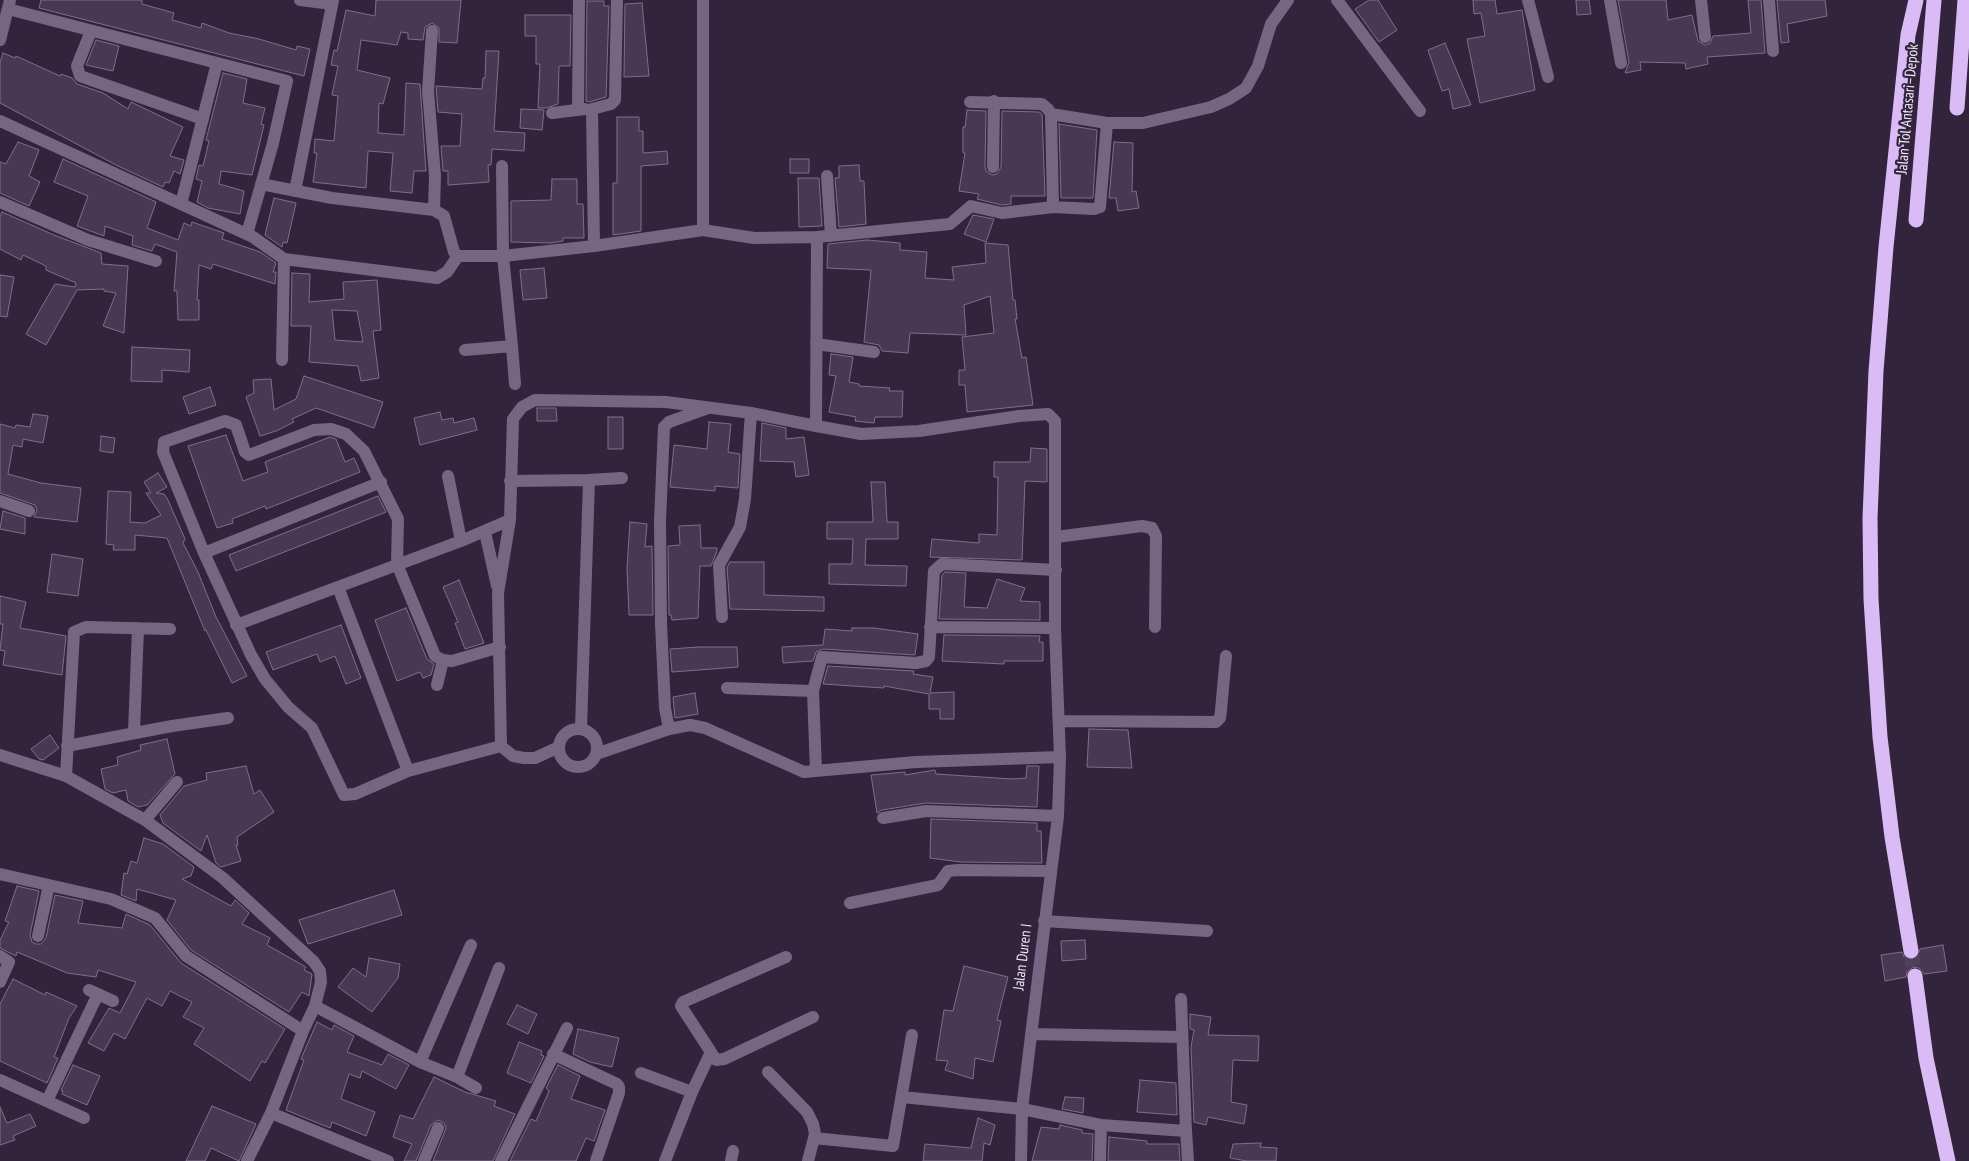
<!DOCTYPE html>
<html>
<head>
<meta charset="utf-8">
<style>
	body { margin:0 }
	canvas { display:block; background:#33243e }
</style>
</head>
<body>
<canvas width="1969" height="1161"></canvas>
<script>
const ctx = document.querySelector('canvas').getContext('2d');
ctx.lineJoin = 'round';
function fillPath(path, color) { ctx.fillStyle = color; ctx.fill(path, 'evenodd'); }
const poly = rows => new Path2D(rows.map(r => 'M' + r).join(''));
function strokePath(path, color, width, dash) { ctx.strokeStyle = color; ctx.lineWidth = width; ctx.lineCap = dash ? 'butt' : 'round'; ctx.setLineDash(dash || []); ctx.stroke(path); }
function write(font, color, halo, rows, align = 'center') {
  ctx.font = font + ' "PT Sans Narrow",sans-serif'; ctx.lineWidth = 4.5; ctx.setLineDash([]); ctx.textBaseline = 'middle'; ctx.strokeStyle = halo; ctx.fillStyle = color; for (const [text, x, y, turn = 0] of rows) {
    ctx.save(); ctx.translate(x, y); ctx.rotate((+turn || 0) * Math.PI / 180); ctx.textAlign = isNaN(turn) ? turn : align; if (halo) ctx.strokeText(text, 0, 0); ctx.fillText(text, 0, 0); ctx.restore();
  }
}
const building = poly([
	[41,0,142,0,142,4,174,13,172,20,201,28,202,23,229,33,259,39,296,50,297,46,310,49,304,76,39,8,41,0],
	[376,0,461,0,457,43,439,42,439,28,432,23,425,27,423,40,408,39,408,33,401,32,397,45,361,40,357,70,390,78,383,104,379,103,378,133,404,135,406,83,420,84,426,171,414,171,412,193,390,191,393,153,368,151,366,188,313,182,317,153,314,153,315,139,334,141,338,96,332,95,338,66,331,65,334,50,337,51,346,10,375,16,376,0],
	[1369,0,1378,0,1397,30,1379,42,1355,9,1369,0],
	[1473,0,1495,0,1497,14,1522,10,1535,90,1480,103,1467,39,1485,36,1481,13,1474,14,1473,0],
	[1576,0,1589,0,1591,14,1577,15,1576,0],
	[1618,0,1666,0,1668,20,1692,15,1698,41,1705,45,1710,43,1713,36,1751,33,1748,0,1761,0,1765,53,1707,57,1708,64,1686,69,1685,63,1640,62,1641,70,1625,73,1629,62,1618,0],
	[1777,0,1825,0,1827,16,1787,24,1789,42,1781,43,1777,0],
	[587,1,604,1,604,6,609,6,606,97,589,102,586,101,587,1],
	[642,3,649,76,624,77,625,4,642,3],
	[525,15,571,15,570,66,559,66,558,104,546,108,538,108,540,64,536,64,536,36,525,36,525,15],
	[96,40,119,46,113,71,86,65,96,40],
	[1445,43,1471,105,1453,109,1449,89,1442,91,1428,50,1445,43],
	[486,51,499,51,494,131,525,133,524,151,492,149,491,165,488,165,489,182,448,185,448,171,443,171,441,146,460,146,462,114,438,112,436,86,482,89,483,78,485,78,486,51],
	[3,53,15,58,16,56,60,76,61,74,72,78,77,84,103,93,128,109,131,102,183,127,170,156,184,160,180,174,174,171,169,183,165,182,163,187,116,165,0,103,0,63,3,53],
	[223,73,247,79,243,103,265,108,261,124,264,125,252,175,221,171,219,184,244,191,240,214,208,208,197,202,202,181,196,179,199,165,203,166,209,141,206,140,223,73],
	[521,109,544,110,542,130,520,128,521,109],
	[967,110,986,111,985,167,986,171,992,175,997,174,1001,167,1002,111,1039,112,1042,114,1045,196,1011,196,1011,204,1002,205,977,199,979,194,959,191,965,153,963,153,963,127,965,127,967,110],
	[617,117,639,117,639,131,643,131,643,153,667,151,668,164,641,166,641,231,613,235,613,183,617,183,617,117],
	[1059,124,1097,130,1093,198,1061,198,1059,124],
	[18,142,39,150,29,176,40,182,29,206,0,193,0,162,6,164,18,142],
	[1114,142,1133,143,1132,192,1136,191,1139,208,1118,211,1116,198,1109,198,1114,142],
	[63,159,156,202,147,228,178,240,184,223,191,226,192,222,224,233,222,239,260,252,276,263,273,272,276,272,275,284,213,264,211,269,199,265,197,300,199,300,199,320,178,320,177,291,174,291,177,252,155,244,152,251,132,245,133,236,105,226,104,236,77,226,88,196,54,182,63,159],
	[790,159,809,159,809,173,790,173,790,159],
	[859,165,860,181,864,181,866,224,839,227,835,178,839,178,839,166,859,165],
	[798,178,819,178,822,226,799,227,798,178],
	[552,179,577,179,577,204,583,204,584,238,563,238,563,241,551,243,511,242,511,201,551,200,552,179],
	[274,198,296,203,287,243,283,242,282,247,265,235,274,198],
	[2,212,54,235,101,253,102,264,128,266,124,333,103,326,116,293,104,291,104,289,77,290,46,345,26,334,55,284,75,287,76,283,46,270,46,266,23,255,21,260,0,249,0,217,2,212],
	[973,215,994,219,986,242,964,234,973,215],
	[867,240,900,243,900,250,927,252,925,278,954,280,952,267,986,263,985,243,1008,245,1013,300,1015,300,1017,319,1015,319,1022,358,1026,357,1033,405,967,412,965,385,959,385,959,370,965,370,962,337,994,333,990,296,964,305,966,335,910,333,908,353,882,351,879,345,864,342,871,270,827,268,828,244,867,240],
	[544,268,547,298,523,300,520,270,544,268],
	[292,273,310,274,309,302,344,299,343,282,377,280,381,330,373,331,379,378,361,381,358,366,309,362,311,326,291,326,292,273],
	[332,310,357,311,363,342,335,340,332,310],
	[0,275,14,277,7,317,0,316,0,275],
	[132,347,190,350,189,372,162,370,162,382,131,381,132,347],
	[831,354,853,357,849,382,859,384,859,386,890,388,889,391,903,391,902,417,875,417,874,423,855,421,856,417,829,412,836,376,829,375,831,354],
	[304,376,383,402,374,428,316,408,292,419,294,422,276,431,260,436,246,397,254,393,253,380,271,379,274,410,296,399,304,376],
	[210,387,216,405,189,414,183,397,210,387],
	[537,408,556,408,557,421,537,421,537,408],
	[440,412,442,420,453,418,454,423,474,418,477,430,420,445,414,418,440,412],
	[33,414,48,416,43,443,23,439,22,447,13,445,8,474,41,483,81,488,77,522,34,517,37,510,35,505,0,493,0,424,15,428,16,425,30,427,33,414],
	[608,417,623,417,623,449,608,449,608,417],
	[709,422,731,424,728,452,740,454,738,488,715,486,715,491,670,487,674,445,707,449,709,422],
	[762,423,786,428,786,439,804,437,809,475,796,477,794,462,760,461,762,423],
	[226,435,243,481,268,472,265,462,330,437,336,439,345,462,354,458,360,472,266,509,265,506,232,519,233,523,217,528,188,446,226,435],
	[101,436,115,438,113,453,100,451,101,436],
	[1031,448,1047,449,1047,482,1025,481,1022,560,930,557,932,539,979,543,979,534,997,535,998,477,994,477,994,462,1030,462,1031,448],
	[158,473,167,487,156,493,164,494,167,498,185,539,183,543,198,572,216,617,247,676,232,683,206,630,205,631,167,538,135,535,135,550,113,550,114,545,106,544,108,491,131,492,130,522,145,523,161,515,146,493,151,493,144,482,158,473],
	[871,482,885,482,887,522,898,522,898,539,866,539,865,565,907,566,906,586,829,584,829,564,852,564,853,539,827,539,827,522,873,522,871,482],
	[378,496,386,512,236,571,229,555,378,496],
	[3,511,25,518,25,534,0,529,3,511],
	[630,522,647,524,645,547,652,546,653,615,629,615,627,568,630,522],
	[700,525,701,548,717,548,717,551,711,566,700,566,698,618,672,620,671,615,669,615,668,546,680,545,679,526,700,525],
	[52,554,83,559,78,596,47,592,52,554],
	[730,562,764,562,764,595,824,597,824,611,730,609,727,567,730,562],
	[945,572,966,573,964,607,987,608,997,579,1025,588,1020,601,1040,602,1040,620,939,619,942,575,945,572],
	[459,580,484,643,465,649,455,623,458,622,443,587,459,580],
	[0,596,26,602,20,628,66,636,62,675,3,665,5,651,0,650,3,624,0,624,0,596],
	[406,608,427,659,434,664,431,675,423,678,420,672,397,681,375,620,406,608],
	[341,625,361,678,346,684,335,656,320,662,317,654,273,670,266,652,341,625],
	[852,628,874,628,918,634,915,655,823,649,816,652,813,661,783,663,782,647,823,645,825,629,852,631,852,628],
	[944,635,1040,636,1039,642,1043,642,1043,661,1004,661,1004,664,942,661,944,635],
	[698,647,737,647,738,667,672,672,670,649,698,647],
	[828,666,914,671,913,674,933,677,930,693,954,692,954,719,940,719,940,709,929,709,929,694,884,686,884,688,823,684,828,666],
	[695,693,698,714,675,718,673,697,695,693],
	[1089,729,1128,730,1132,768,1087,767,1089,729],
	[50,735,59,748,43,760,39,759,31,749,50,735],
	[167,739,175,774,147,805,138,807,128,801,126,790,113,793,105,789,101,769,118,765,117,757,141,750,140,745,167,739],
	[246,766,254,794,260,790,274,812,237,837,238,845,236,845,241,861,221,867,216,863,207,835,201,851,163,823,160,815,184,786,207,780,206,773,246,766],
	[1027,766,1039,766,1037,807,926,803,882,810,877,813,871,775,905,772,905,775,935,770,936,774,1012,779,1026,778,1027,766],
	[931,819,1037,823,1037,831,1041,831,1042,863,961,862,930,858,931,819],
	[144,838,163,844,194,867,191,876,182,879,231,906,235,900,249,913,242,924,270,938,267,945,306,967,304,970,312,974,309,996,302,992,289,1012,191,950,167,920,176,900,137,889,136,901,121,895,124,873,127,874,131,861,137,863,144,838],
	[17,886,39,891,30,935,32,942,36,944,41,944,46,938,55,895,83,901,78,923,122,928,126,914,150,925,181,963,285,1029,265,1063,262,1061,250,1081,194,1044,204,1028,183,1017,192,1002,170,991,162,1006,147,998,125,1039,114,1033,104,1051,88,1043,109,1008,120,1013,136,982,98,970,96,977,67,973,17,952,16,956,0,948,0,940,9,922,5,921,17,886],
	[394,890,402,915,308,944,299,920,394,890],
	[1085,940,1086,959,1062,961,1061,941,1085,940],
	[1943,945,1947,971,1924,974,1919,968,1913,967,1907,972,1906,977,1885,981,1881,955,1902,952,1904,957,1912,960,1917,958,1920,949,1943,945],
	[369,958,400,964,398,978,372,1012,338,987,353,968,366,977,369,958],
	[964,966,1008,977,997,1020,1001,1021,993,1062,975,1058,973,1079,945,1070,948,1061,936,1060,944,1010,953,1011,964,966],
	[13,979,45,995,46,992,77,1006,69,1018,54,1057,58,1058,47,1083,0,1061,0,1004,13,979],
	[517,1005,537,1014,528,1034,507,1024,517,1005],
	[1190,1014,1211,1017,1208,1035,1259,1036,1258,1061,1233,1060,1231,1102,1247,1105,1244,1124,1208,1117,1206,1125,1194,1122,1191,1047,1194,1030,1190,1029,1190,1014],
	[317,1022,332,1030,334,1025,354,1036,347,1052,382,1065,388,1054,409,1065,396,1089,362,1071,360,1078,349,1074,341,1099,375,1112,366,1136,332,1122,330,1128,286,1110,304,1060,301,1059,317,1022],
	[578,1029,619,1038,612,1067,590,1062,573,1054,578,1029],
	[519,1042,542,1051,541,1055,544,1056,531,1083,507,1073,519,1042],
	[73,1065,100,1076,87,1105,62,1094,63,1091,61,1090,73,1065],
	[558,1065,580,1076,571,1099,605,1110,594,1141,586,1138,576,1161,510,1161,531,1119,536,1121,549,1091,546,1088,558,1065],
	[434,1077,465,1092,496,1101,494,1106,515,1114,493,1161,433,1161,446,1128,444,1123,438,1120,431,1125,416,1161,404,1161,412,1144,393,1137,400,1115,413,1119,434,1077],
	[1140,1080,1176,1083,1177,1115,1137,1112,1140,1080],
	[1065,1097,1084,1098,1083,1113,1062,1109,1065,1097],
	[212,1106,256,1124,239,1161,211,1148,205,1161,186,1161,212,1106],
	[0,1107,7,1123,30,1114,36,1126,13,1136,15,1140,0,1145,0,1107],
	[978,1118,995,1125,990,1145,984,1143,982,1161,923,1161,925,1144,971,1148,978,1118],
	[1060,1125,1082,1130,1082,1133,1093,1134,1092,1161,1032,1161,1041,1127,1059,1129,1060,1125],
	[1109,1137,1147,1141,1147,1144,1179,1144,1180,1161,1108,1161,1109,1137],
	[1261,1143,1260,1147,1277,1148,1276,1161,1247,1161,1230,1158,1233,1144,1261,1143]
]);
fillPath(building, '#473853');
strokePath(building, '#7e6e8c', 1);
strokePath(poly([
	[1911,951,1915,976]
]), '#4f415a', 15, [15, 8]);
strokePath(poly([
	[300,0,332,4],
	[1337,0,1420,111],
	[1528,0,1548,77],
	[1610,0,1621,63],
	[1701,0,1705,37],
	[1769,0,1773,51],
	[8,9,287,81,273,143,247,234],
	[91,31,77,66,80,76,203,119],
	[432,31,428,91,435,176,434,210],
	[0,40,10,0],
	[970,102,1042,104,1048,109,1051,114,1053,207],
	[578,108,579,0],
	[552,113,585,109],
	[1051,114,1107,123],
	[0,121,253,237,284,259,437,278,447,272,458,256],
	[993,167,994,101],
	[827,176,831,236],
	[261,184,332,198,434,210,444,216,454,252,458,256,503,256,594,246,703,230,754,238,817,237,950,224,971,206,1002,213,1053,207,1094,209,1100,207,1107,123,1143,123,1211,107,1229,99,1246,88,1258,66,1271,24,1288,0],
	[295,191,333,0],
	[0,202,88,240,156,261],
	[181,204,217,63],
	[703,230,703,0],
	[594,246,592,109,611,104,615,100,617,0],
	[816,344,874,352],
	[512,346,515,384],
	[465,350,512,346,503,256,502,166],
	[282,360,284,259],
	[448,476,461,541],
	[589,480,622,478],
	[510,481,589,480,581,728],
	[0,501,29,511],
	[485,532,497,586],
	[1056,537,1142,526,1152,528,1156,536,1155,627],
	[204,553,381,482],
	[338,587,408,771],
	[722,617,719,565,740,527,745,499,751,413],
	[236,625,461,541,510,520],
	[930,627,1055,628],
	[500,647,452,661,443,660,435,656,397,564,398,519,364,451,346,434,331,429,314,430,249,455,245,452,236,425,225,421,164,442,163,452,204,553,251,655,265,679,288,707,312,728,344,795,355,794,408,771,501,746],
	[437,685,443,660],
	[727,688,813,691],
	[1059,721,1216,722,1220,718,1221,710,1226,656],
	[669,729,665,708,661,624,660,521,664,427,669,422,708,408],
	'559 748a19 19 0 1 1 38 0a19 19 0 1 1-38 0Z',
	[134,732,138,628],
	[67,746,172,726,228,718],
	[559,747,535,758,524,758,513,756,501,746,498,593,510,520,513,419,522,407,535,400,666,402,751,413,816,426],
	[596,754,669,729,690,725,705,728,804,772,916,762,1060,757,1055,628,1055,421,1048,414,1019,416,919,431,861,434,816,426,817,237],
	[0,755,66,776,145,820,223,878,314,962,320,971,321,982,315,1006,303,1031,271,1113,247,1161],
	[816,771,813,691,822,657,916,663,926,661,929,657,934,571,942,564,1056,570],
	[66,776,74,632,86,627,170,629],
	[883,818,926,811,1058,816],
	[145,820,177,782],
	[0,874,111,899,155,918,186,956,303,1031],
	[850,903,938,885,948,871,958,870,1050,871],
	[1044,921,1207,931],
	[38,936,49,885],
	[0,956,9,962,0,982],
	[786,957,683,1002,681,1006,716,1060,724,1059,813,1017],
	[89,990,113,1001],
	[315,1006,420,1062,457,1077,476,1088],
	[1031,1034,1181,1037],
	[553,1054,617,1084,619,1087,619,1093,596,1161],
	[420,1062,471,945],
	[768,1072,807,1112,813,1124,815,1134,808,1161],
	[641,1073,692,1092],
	[457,1077,499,968],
	[0,1080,84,1118],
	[902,1097,1022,1109,1101,1125,1186,1131,1181,999],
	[47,1101,98,994],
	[271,1113,388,1161],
	[1186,1131,1188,1161],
	[814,1138,893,1146,912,1035],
	[424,1161,438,1128],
	[501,1161,567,1028],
	[665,1161,692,1092,710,1054],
	[731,1161,733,1151],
	[1021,1161,1022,1109,1058,816,1060,757],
	[1100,1161,1101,1125]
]), '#766684', 12);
strokePath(poly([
	[1957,108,1965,0],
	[1916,220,1934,0],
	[1911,951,1892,837,1880,737,1871,599,1870,518,1876,371,1886,247,1908,35,1916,0],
	[1915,976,1926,1058,1948,1161]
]), '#dbbbf6', 15);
write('15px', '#eee6f7', '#33243e', [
	["Jalan Tol Antasari–Depok",1908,109,-85],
	["Jalan Duren I",1023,957,-83]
]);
</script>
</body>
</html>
